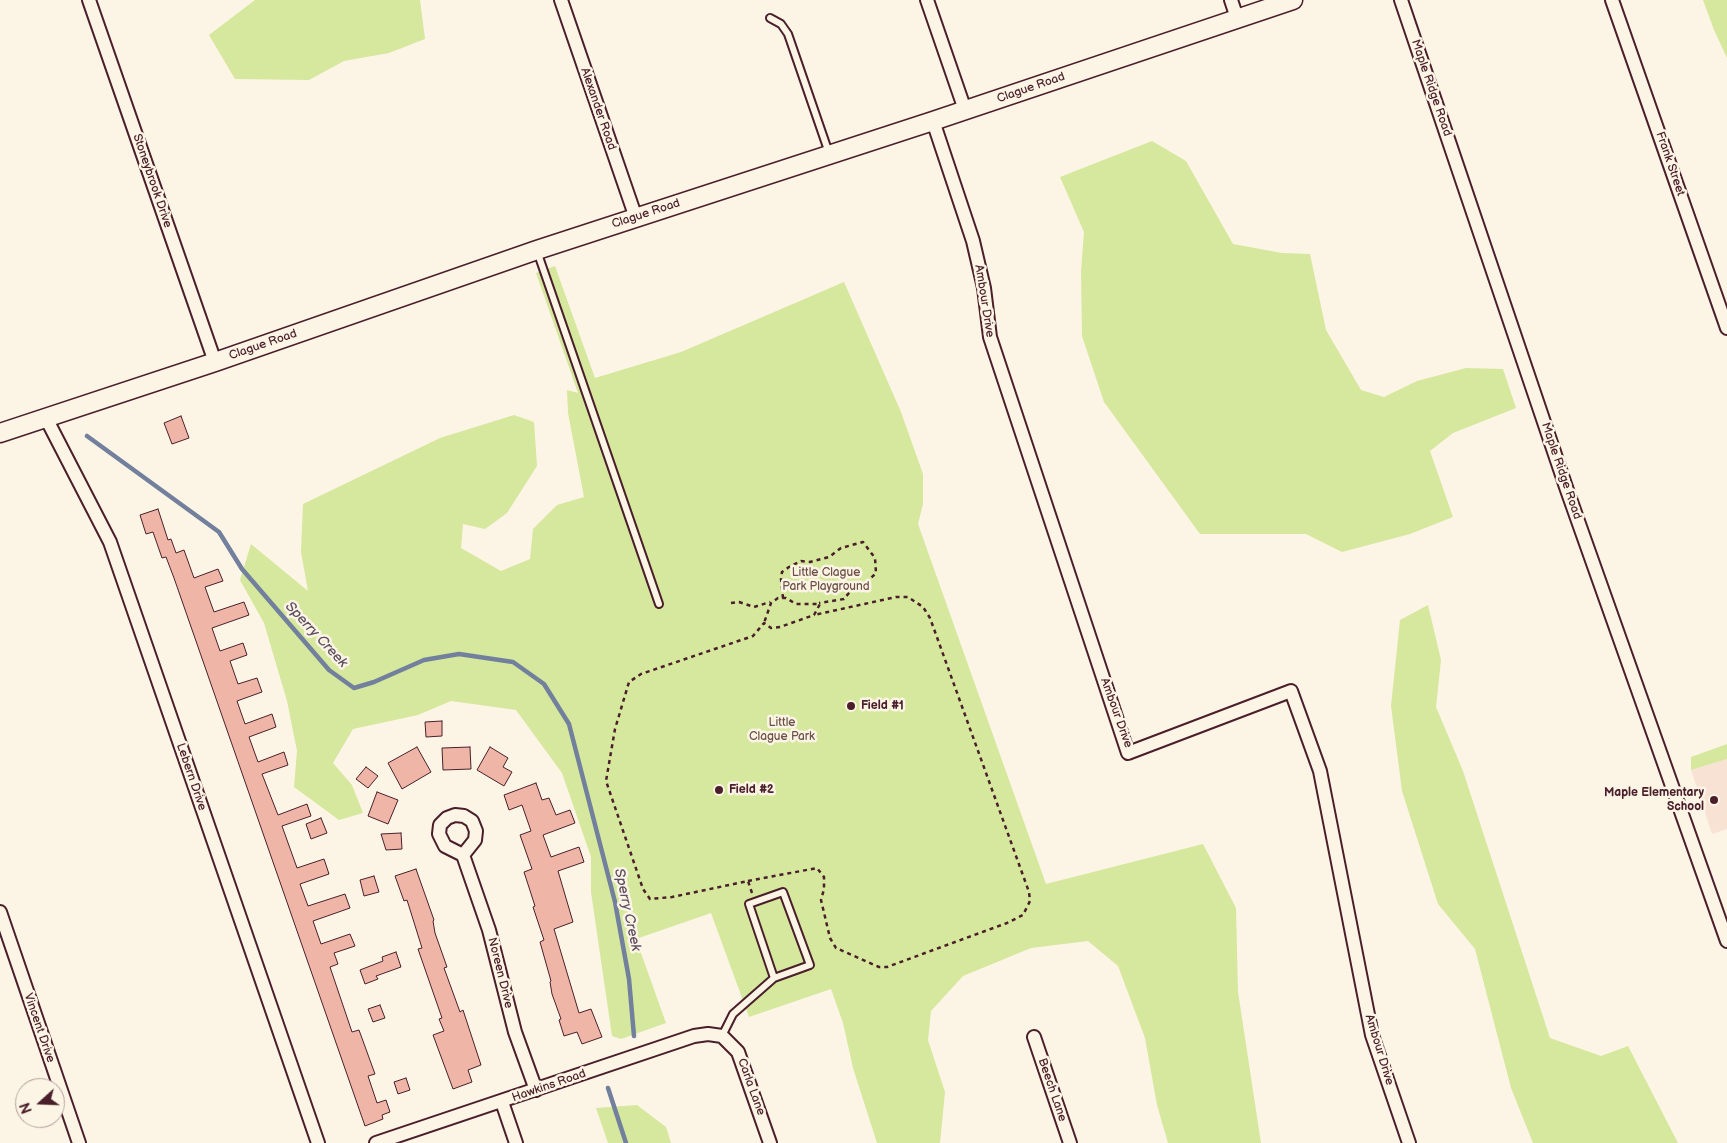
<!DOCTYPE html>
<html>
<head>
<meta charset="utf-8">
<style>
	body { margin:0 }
	#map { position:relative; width:1727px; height:1143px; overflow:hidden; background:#fcf5e5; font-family:"Balsamiq Sans",sans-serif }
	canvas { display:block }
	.north { position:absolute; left:15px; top:1078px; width:50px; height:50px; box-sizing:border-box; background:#fcf5e5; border:1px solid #b59f9b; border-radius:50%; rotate:250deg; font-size:14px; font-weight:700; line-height:20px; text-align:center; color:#4a1f2b }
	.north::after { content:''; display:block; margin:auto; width:18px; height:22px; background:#4a1f2b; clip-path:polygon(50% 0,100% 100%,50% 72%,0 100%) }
</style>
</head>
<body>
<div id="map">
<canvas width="1727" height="1143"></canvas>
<div class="north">N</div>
</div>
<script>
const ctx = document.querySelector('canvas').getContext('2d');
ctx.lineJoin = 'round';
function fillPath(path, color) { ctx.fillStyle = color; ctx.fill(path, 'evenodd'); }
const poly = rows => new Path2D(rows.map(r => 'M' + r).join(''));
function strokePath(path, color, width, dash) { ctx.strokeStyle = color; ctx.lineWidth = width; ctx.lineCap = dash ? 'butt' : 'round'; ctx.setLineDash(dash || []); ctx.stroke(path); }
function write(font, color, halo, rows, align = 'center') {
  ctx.font = font + ' "Balsamiq Sans",sans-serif'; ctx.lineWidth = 5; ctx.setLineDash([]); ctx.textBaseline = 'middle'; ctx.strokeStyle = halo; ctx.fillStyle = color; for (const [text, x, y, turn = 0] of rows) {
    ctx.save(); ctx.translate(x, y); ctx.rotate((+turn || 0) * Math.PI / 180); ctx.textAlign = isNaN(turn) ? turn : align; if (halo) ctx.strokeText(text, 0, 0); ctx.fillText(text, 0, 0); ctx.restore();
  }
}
fillPath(poly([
	[1727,759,1727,829,1712,834,1691,770]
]), '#f8e2d3');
fillPath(poly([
	[255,0,420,0,425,39,389,53,344,61,309,80,235,79,209,35],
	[1703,0,1727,0,1727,58,1714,30],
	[1152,141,1186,161,1233,244,1282,253,1310,254,1326,330,1361,390,1384,397,1417,381,1466,368,1503,369,1516,408,1453,433,1430,451,1453,517,1410,534,1342,552,1306,534,1200,534,1104,402,1082,336,1081,271,1084,232,1060,177],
	[555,266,595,378,681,352,844,282,901,412,923,474,923,504,918,524,1046,884,1203,844,1236,908,1238,992,1261,1143,1168,1143,1157,1105,1145,1038,1118,966,1088,941,1031,948,963,976,931,1011,928,1040,945,1092,940,1143,877,1143,853,1068,843,1023,831,989,749,1017,711,913,636,939,666,1023,621,1039,612,1036,591,892,591,857,562,773,516,710,451,701,418,715,353,729,333,763,352,785,363,813,339,820,294,787,297,751,287,701,264,623,240,580,251,544,308,591,301,552,303,504,440,438,514,415,534,422,537,466,507,513,485,529,463,524,461,548,501,571,530,559,533,529,557,505,584,497,568,413,567,390,578,393,536,273],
	[1428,605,1441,660,1436,707,1463,771,1550,1038,1601,1056,1628,1046,1678,1143,1533,1143,1511,1088,1475,949,1438,904,1402,791,1391,706,1400,620],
	[1727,744,1727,759,1691,770,1691,757],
	[637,1105,666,1127,671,1143,608,1143,596,1108]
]), '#d5e89d');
strokePath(poly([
	[87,436,219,532,242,569,329,670,354,688,374,682,424,660,459,654,513,662,544,684,569,724,615,902,629,979,634,1036],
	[608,1088,626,1143]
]), '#727f9d', 4.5);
const building = poly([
	[181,416,189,438,172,444,164,423,181,416],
	[158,509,168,540,171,539,176,553,184,550,194,578,218,569,223,581,205,587,214,612,244,602,249,615,212,628,220,651,243,643,247,655,230,661,238,684,257,678,262,692,237,701,245,724,272,714,276,727,249,737,258,762,284,752,288,765,262,774,278,815,307,804,311,816,282,826,297,868,324,859,329,874,300,884,308,906,345,894,350,908,313,921,321,944,350,934,355,946,334,953,338,964,330,967,352,1032,359,1030,375,1074,368,1076,377,1103,386,1100,390,1112,382,1115,383,1119,365,1126,174,578,166,557,162,558,153,532,146,534,140,515,158,509],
	[442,721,442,736,426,737,425,722,442,721],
	[417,747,431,772,402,789,388,763,417,747],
	[470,747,471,769,443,770,442,748,470,747],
	[490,747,508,758,503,767,512,772,504,786,477,770,490,747],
	[366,767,378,776,368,788,356,779,366,767],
	[536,783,542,800,549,798,556,815,570,810,575,823,543,835,551,857,579,847,584,862,558,871,573,922,554,929,579,1013,591,1009,602,1037,582,1044,577,1032,564,1036,559,1020,561,1019,552,994,550,982,551,981,540,942,544,940,533,907,535,906,524,872,532,869,520,835,531,831,522,805,509,810,504,795,536,783],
	[377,792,398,800,388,824,368,816,377,792],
	[321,818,327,833,311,839,306,824,321,818],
	[401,833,402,849,386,850,381,834,401,833],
	[416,869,434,920,433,921,435,933,447,967,444,968,460,1012,463,1010,481,1065,468,1070,472,1082,453,1089,433,1035,444,1031,439,1019,442,1018,418,949,422,948,407,900,404,901,395,876,416,869],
	[374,876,379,892,364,896,360,880,374,876],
	[396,952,401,967,376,976,378,979,365,984,360,970,383,961,382,957,396,952],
	[380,1005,385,1018,373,1022,368,1009,380,1005],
	[406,1078,410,1090,398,1094,394,1082,406,1078]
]);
fillPath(building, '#efb6a8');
strokePath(building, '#4a1f2b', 1);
const service = poly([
	[770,18,781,24,788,34,829,153],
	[537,251,659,604],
	[722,1036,733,1014,774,978,749,904,783,892,810,965,774,978]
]);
const minor = poly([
	[89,0,215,362],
	[561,0,636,218],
	[927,0,965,110],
	[1231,0,1237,18],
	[1401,0,1567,490,1727,941],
	[1612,0,1727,328],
	[933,121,973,241,984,288,990,337,1128,753,1291,691,1320,771,1372,1035,1409,1143],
	[46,418,110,542,318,1143],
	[463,855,475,840,476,831,472,821,464,816,455,815,447,818,440,825,439,834,445,846,463,855,489,930,515,1032,536,1090],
	[0,912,79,1143],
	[1034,1037,1070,1143],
	[502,1102,516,1143],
	[376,1143,694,1036,708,1034,722,1036,738,1052,770,1143]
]);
const secondary = poly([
	[0,433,215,362,537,250,933,121,1293,0]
]);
strokePath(service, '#4a1f2b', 10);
strokePath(minor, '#4a1f2b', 16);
strokePath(secondary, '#4a1f2b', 21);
strokePath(poly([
	[783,598,781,579,782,572,789,567,801,561,810,562,829,557,841,548,863,542,875,558,876,573,866,583,853,588,844,599,819,603],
	[731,603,739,602,754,607,770,602],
	[748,881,817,868,824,877,824,889,821,900,830,938,836,948,879,967,887,967,1007,923,1023,915,1030,901,1029,892,930,618,923,607,908,597,896,597,814,615],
	[752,893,748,881,672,897,650,899,643,889,606,781,615,729,629,682,641,674,753,636,764,623,771,628,780,627,814,615,820,604,796,604,786,598,778,598,771,603,764,623]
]), '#4a1f2b', 2.5, [4, 4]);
strokePath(service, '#fcf5e5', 6);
strokePath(minor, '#fcf5e5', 12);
strokePath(secondary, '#fcf5e5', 18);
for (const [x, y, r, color] of [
	[851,706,5,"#4a1f2b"],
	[719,790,5,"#4a1f2b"],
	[1714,800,5,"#4a1f2b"]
]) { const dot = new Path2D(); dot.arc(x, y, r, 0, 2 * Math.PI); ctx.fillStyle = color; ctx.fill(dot); strokePath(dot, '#fcf5e5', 2); }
write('12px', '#4a1f2b', '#fcf5e5', [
	["Clague Road",1031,88,-19],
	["Maple Ridge Road",1431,88,71],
	["Alexander Road",598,109,71],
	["Frank Street",1670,164,71],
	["Stoneybrook Drive",152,181,71],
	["Clague Road",646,214,-18],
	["Ambour Drive",984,301,81],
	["Clague Road",263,345,-19],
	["Maple Ridge Road",1561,471,71],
	["Ambour Drive",1116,713,70],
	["Lebern Drive",191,777,71],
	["Noreen Drive",500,973,76],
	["Vincent Drive",39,1028,71],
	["Ambour Drive",1379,1050,73],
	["Hawkins Road",549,1086,-19],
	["Carla Lane",751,1087,70],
	["Beech Lane",1052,1090,71]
]);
write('12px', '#6d5148', '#fcf5e5', [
	["Little Clague",826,573],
	["Park Playground",826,587],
	["Little",782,723],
	["Clague Park",782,737]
]);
write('bold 12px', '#4a1f2b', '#fcf5e5', [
	["Field #1",861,706],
	["Field #2",729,790],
	["Maple Elementary",1704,793,"right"],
	["School",1704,807,"right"]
], 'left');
write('italic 14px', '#5e4f64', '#fcf5e5', [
	["Sperry Creek",316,635,47],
	["Sperry Creek",627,910,78]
]);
</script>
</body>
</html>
